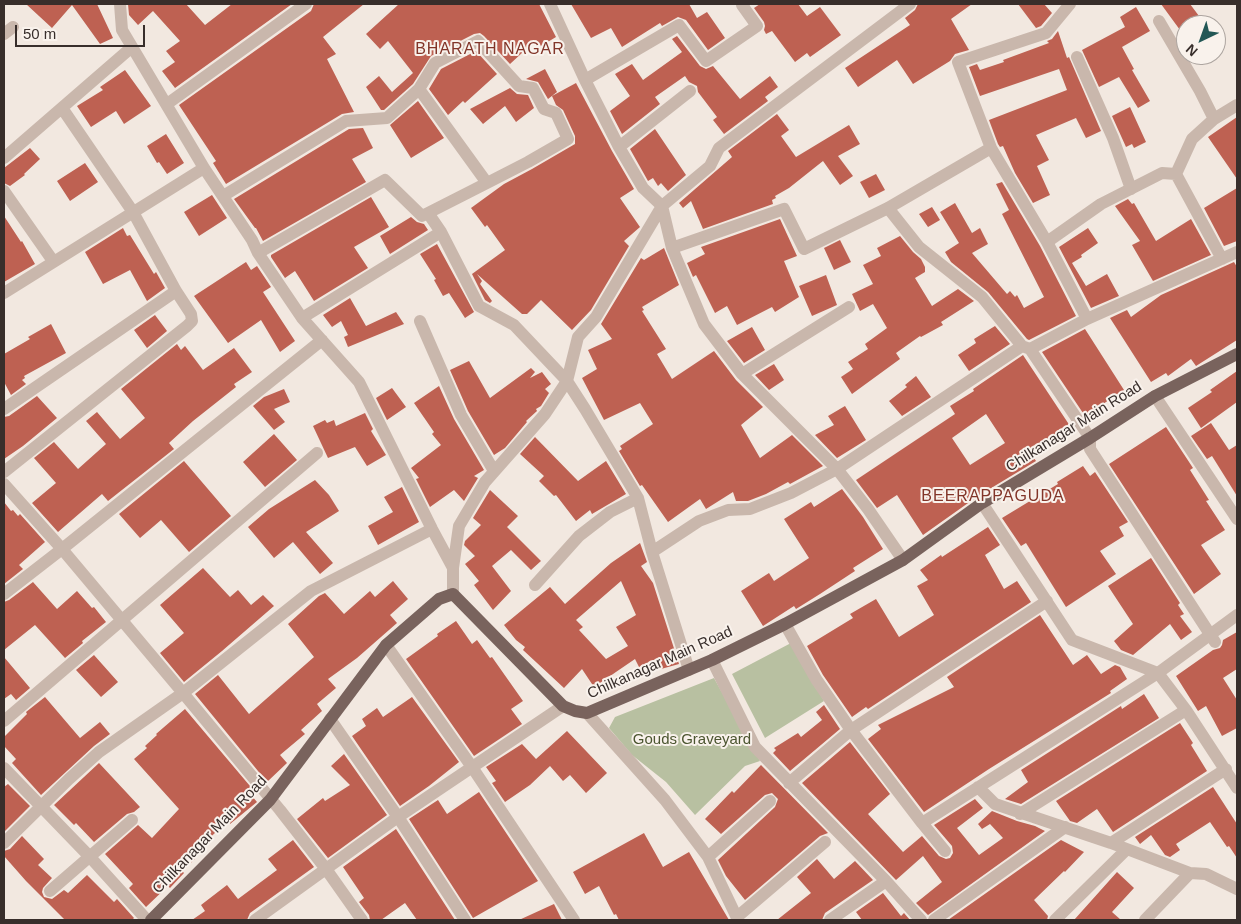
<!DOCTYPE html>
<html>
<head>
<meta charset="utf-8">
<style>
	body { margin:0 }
	#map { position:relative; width:1241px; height:924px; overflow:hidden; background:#f2e8e0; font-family:Arial,sans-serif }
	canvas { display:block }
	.frame { position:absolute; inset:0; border:5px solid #382e2b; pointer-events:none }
	.north { position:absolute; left:1176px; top:15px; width:50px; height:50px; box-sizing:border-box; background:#f9f2ec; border:1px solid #aca49f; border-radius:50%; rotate:222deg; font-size:14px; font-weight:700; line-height:20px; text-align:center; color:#382e2b }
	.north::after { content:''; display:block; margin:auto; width:18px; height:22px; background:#235755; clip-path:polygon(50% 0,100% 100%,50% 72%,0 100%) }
	.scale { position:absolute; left:15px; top:25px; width:130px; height:22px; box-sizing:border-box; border:2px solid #382e2b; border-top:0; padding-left:6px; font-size:15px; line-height:18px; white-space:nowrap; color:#382e2b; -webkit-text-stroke:4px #f9f2ec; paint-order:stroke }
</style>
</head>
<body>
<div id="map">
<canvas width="1241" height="924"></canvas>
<div class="frame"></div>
<div class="north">N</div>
<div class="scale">50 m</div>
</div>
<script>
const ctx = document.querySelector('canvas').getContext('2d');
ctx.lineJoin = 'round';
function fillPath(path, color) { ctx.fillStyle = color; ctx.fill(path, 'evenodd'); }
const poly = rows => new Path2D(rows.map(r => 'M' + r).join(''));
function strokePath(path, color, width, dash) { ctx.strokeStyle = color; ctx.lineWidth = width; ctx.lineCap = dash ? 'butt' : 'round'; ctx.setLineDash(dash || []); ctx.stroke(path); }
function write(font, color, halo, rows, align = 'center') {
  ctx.font = font + ' Arial,sans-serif'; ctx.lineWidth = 4; ctx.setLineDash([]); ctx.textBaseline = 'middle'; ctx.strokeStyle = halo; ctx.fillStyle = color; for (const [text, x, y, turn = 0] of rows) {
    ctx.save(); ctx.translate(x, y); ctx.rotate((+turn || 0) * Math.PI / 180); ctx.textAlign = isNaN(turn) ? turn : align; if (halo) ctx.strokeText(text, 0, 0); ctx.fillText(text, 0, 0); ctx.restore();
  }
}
fillPath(poly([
	[791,643,824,701,765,738,732,674],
	[714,678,760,761,745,766,695,815,666,782,632,755,609,728,615,717]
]), '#b8c0a1');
fillPath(poly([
	[26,4,97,4,113,38,100,44,72,5,52,28],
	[128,4,186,4,205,25,232,4,292,4,175,88,162,71,175,62,166,51,180,41,153,11,138,25,129,15],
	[314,4,364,4,323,37,336,54,327,59,354,112,342,114,226,184,213,163,216,161,179,105,311,11],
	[399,4,539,4,556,37,541,46,536,40,510,64,484,36,480,33,474,34,431,56,413,84,384,110,381,110,366,87,379,76,392,92,413,73,388,41,380,49,366,34],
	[571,4,689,4,697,18,707,12,725,38,708,50,686,20,678,17,662,26,660,23,622,47,611,28,591,38],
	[760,4,798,4,807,16,820,7,841,35,810,57,807,53,795,62,772,31,766,34,764,30,765,26,764,22,754,8],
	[918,4,972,4,951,19,969,50,955,54,950,61,913,84,897,60,858,87,845,68,910,25,905,18,915,10],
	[1018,4,1044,4,1052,13,1041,26,1036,28],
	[1161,4,1190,4,1199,16,1180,30],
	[1136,7,1150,31,1122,47,1134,69,1132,70,1150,101,1138,108,1119,77,1099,87,1082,50,1125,27,1120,17],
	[1058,31,1067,58,1069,57,1101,131,1086,138,1076,118,1036,135,1049,160,1037,166,1050,195,1033,203,1015,173,1003,146,1000,147,998,144,989,120,1067,90,1059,69,980,96,969,67,977,64,980,70,1004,62,1003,60,1049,43,1047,41,1052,39],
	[677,36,700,66,706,69,713,66,740,99,770,76,778,87,765,97,768,101,724,134,713,120,717,117,698,92,697,86,689,82,685,76,655,97,660,104,622,134,610,111,630,96,615,74,632,64,643,80,682,52,672,39],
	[476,51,497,74,465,103,463,101,448,115,429,89,441,69],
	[545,69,557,92,548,99,538,82,526,79],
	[125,70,151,106,124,124,116,111,91,127,77,106,103,90,100,87],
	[576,83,612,151,634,189,620,198,640,227,624,241,629,246,591,310,572,330,541,300,527,314,522,314,477,274,482,281,480,284,492,301,490,303,485,300,472,274,505,250,487,225,485,227,471,208,504,184,532,169,575,144,575,136,563,110,556,105,552,96],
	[510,88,517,94,528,95,534,108,516,122,505,106,483,124,470,109],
	[418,101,444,138,411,158,390,125],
	[1130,107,1146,142,1134,148,1132,144,1126,147,1112,116],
	[777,114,789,130,781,136,796,157,849,125,860,144,838,156,853,176,840,185,823,161,789,188,775,196,776,198,772,200,773,204,703,229,691,201,683,208,679,203,732,157,728,151],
	[1237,117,1237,179,1208,137],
	[363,128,373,148,352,159,366,182,263,241,256,228,255,228,234,199,349,129],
	[655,129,686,175,668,191,661,183,658,186,653,178,648,181,630,149],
	[166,134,184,163,167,174,159,162,157,163,147,146],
	[30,148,40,159,24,174,25,175,10,186,4,183,4,168],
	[85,163,98,182,70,201,57,181],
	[876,174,885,190,869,198,860,182],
	[1002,182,1040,246,1076,316,1029,340,1027,339,988,292,951,262,945,252,959,243,940,212,955,203,972,233,980,228,988,244,972,253,1007,294,1010,291,1015,297,1017,295,1024,308,1044,297,1002,214,1009,210,996,184],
	[1237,188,1237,241,1224,246,1204,208],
	[212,195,227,218,199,236,184,212],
	[371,197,389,227,354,247,368,268,314,301,295,271,285,278,271,257,271,255],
	[1128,199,1132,204,1134,203,1156,241,1191,219,1211,255,1153,281,1132,245,1140,241,1115,206],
	[932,207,940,220,928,227,919,214],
	[4,216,21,242,22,241,35,264,4,282],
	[411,217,417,222,424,224,428,230,390,254,380,236],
	[780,219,797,256,784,261,799,297,775,312,772,307,737,325,727,306,715,313,696,275,693,277,687,263,705,254,701,247],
	[123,228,127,236,130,235,154,274,156,272,165,288,147,301,130,270,103,284,85,252],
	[1088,228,1098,243,1081,255,1082,257,1072,263,1086,286,1107,274,1119,296,1091,308,1059,247],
	[900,236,913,252,921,259,925,267,925,272,915,278,932,306,958,289,974,301,941,322,943,325,921,337,920,336,896,353,900,359,852,394,841,377,853,369,848,362,868,349,865,344,887,328,873,304,860,311,852,294,873,284,863,265,881,256,877,248],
	[840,240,851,262,834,270,824,248],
	[437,244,474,312,465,318,449,293,443,296,434,280,436,279,420,254],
	[664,248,679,285,642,307,644,310,642,311,666,349,657,354,672,379,714,351,736,380,763,407,741,425,760,458,792,435,823,466,790,484,788,482,766,494,748,501,736,501,733,492,706,509,700,499,668,522,642,485,640,486,619,451,622,449,620,446,653,424,640,403,604,420,582,378,597,369,588,350,612,339,601,324,641,258,644,260],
	[246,262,251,270,257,266,271,287,263,292,295,341,280,352,261,320,228,343,194,296],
	[1234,262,1237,267,1237,340,1196,366,1191,359,1168,376,1166,373,1151,382,1110,318,1127,310,1131,317,1161,295],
	[826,275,837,305,812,316,799,286],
	[350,298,366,326,396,312,404,324,348,347,344,337,348,335,341,321,332,327,323,315],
	[155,315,167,331,147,348,134,330],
	[51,324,66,353,24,376,25,378,22,380,26,384,11,395,4,382,4,354,30,339,28,337],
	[995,326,1010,344,969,371,958,355,976,343,974,339],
	[752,327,765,350,744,363,727,341],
	[1085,329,1124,390,1085,416,1042,352],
	[177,344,181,350,185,346,203,370,234,348,252,372,234,384,236,387,193,421,169,443,174,449,108,501,102,494,58,532,32,503,56,483,34,458,54,442,78,469,106,444,86,421,97,412,120,439,145,418,121,389],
	[1023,355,1072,429,1032,455,1036,461,978,496,923,535,897,495,877,508,856,480,955,414,950,406,974,391,973,389],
	[986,414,1005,443,970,465,952,438],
	[469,361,490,398,531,368,535,372,530,378,542,372,551,384,545,389,549,393,541,406,536,409,537,411,526,421,527,422,505,448,494,455,468,411,450,370],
	[774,364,784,380,769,390,755,375],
	[1237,371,1237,402,1201,428,1188,408,1212,392,1210,390],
	[916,376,931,397,902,416,889,401,907,387,905,385],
	[439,386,454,419,484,470,474,476,478,478,464,501,454,490,430,507,416,479,419,478,411,468,441,445,432,434,434,432,414,403],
	[392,388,406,407,387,420,376,398],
	[284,389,290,402,274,409,285,422,274,430,253,406,264,397],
	[37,396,57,418,23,446,4,459,4,417,9,416],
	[845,406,866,440,837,458,815,435,834,425,828,416],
	[365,413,373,429,371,431,386,455,367,466,355,447,328,458,313,426,325,420,327,423,334,420,336,426],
	[1211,423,1229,450,1237,445,1237,496,1212,456,1207,459,1191,436],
	[1166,427,1193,468,1190,470,1209,500,1206,501,1225,530,1201,545,1221,574,1194,594,1109,464],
	[274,434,297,460,265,487,243,462],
	[535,437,578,481,606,461,626,494,592,514,590,510,576,521,556,495,554,496,539,481,544,476,520,454],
	[184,461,231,516,189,552,161,520,140,538,119,514],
	[1083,466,1090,476,1095,472,1128,522,1119,527,1124,536,1100,551,1116,574,1066,607,1026,543,1021,546,1002,518,1058,484,1057,482],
	[315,480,329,495,339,511,306,532,333,563,320,574,293,542,274,558,248,527,269,509],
	[402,487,419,522,378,545,368,526,393,512,384,497],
	[842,489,863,517,883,549,853,568,855,571,820,594,796,609,794,606,763,626,741,591,769,573,774,581,809,558,784,519,811,502,814,507],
	[490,490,518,516,507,527,541,561,531,570,511,550,492,566,511,591,493,610,474,585,479,581,465,564,475,556,464,545,465,541,481,525,473,518],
	[4,502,11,511,13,510,18,516,20,514,45,542,19,565,23,569,4,584],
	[988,527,1000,545,985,555,1004,589,1017,581,1031,602,868,709,866,707,852,717,823,675,807,646,853,618,850,614,876,599,899,637,934,615,917,586,928,580,920,570,941,555,942,557],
	[640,543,647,562,641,566,653,583,679,664,661,669,658,658,639,667,635,659,594,687,582,669,564,688,523,650,525,647,516,640,504,625,550,587,565,604,611,563],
	[621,581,636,615,616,627,628,646,606,659,579,630,583,627,576,620],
	[1151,558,1180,603,1178,605,1184,614,1180,616,1192,632,1181,640,1170,624,1133,655,1121,650,1114,641,1133,624,1108,586],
	[203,568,230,597,238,590,251,605,263,595,274,606,222,651,184,682,160,653,184,633,160,605],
	[393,581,408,599,390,615,397,623,357,658,328,679,336,688,317,704,322,711,301,730,305,734,280,755,287,763,267,782,195,694,218,675,249,714,314,657,288,624,319,596,325,593,344,614,370,591,375,597],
	[33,582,57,609,77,591,92,608,94,607,106,622,82,641,83,643,65,658,35,625,4,650,4,602,9,600],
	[1040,615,1073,665,1087,655,1101,674,1115,665,1120,667,1127,679,1110,691,1111,693,989,769,924,812,868,739,881,729,878,725,954,687,947,677],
	[456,621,472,644,477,640,490,658,492,657,523,701,511,709,522,724,474,756,406,659,438,636,437,634],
	[1237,632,1237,669,1223,678,1237,700,1237,728,1222,736,1206,706,1198,711,1176,676,1213,650,1220,648,1222,645,1223,640],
	[94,655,118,682,101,697,76,670],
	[4,657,30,688,16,700,11,694,4,699],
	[1144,694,1159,718,1021,804,1005,799,1028,782,1021,770,1121,706,1122,709],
	[45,697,80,738,100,722,110,734,94,746,41,795,12,763,16,759,4,746,4,737,27,714,26,712],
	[412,697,459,762,429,786,400,806,352,736,366,726,362,719,377,708,383,717],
	[824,705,840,729,790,771,773,753,776,750,774,748,798,733,801,737,822,720,816,712],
	[185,709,255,792,251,795,257,802,230,824,228,821,191,855,195,859,182,871,184,873,170,888,168,886,146,907,129,888,133,884,105,854,138,825,152,838,179,809,134,759,147,748,145,746,157,735,156,734],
	[1180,723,1193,743,1191,745,1207,771,1113,832,1097,809,1077,823,1070,821,1056,801],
	[567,731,607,773,586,793,570,775,563,781,550,766,530,785,505,802,492,783,496,781,486,767,522,744,536,759],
	[850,742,890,794,868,814,903,852,922,836,939,856,946,859,950,858,953,853,952,846,934,825,975,799,983,808,957,828,979,855,1003,838,990,824,982,829,978,824,992,811,1017,821,1035,826,1045,831,928,915,916,903,942,882,923,856,896,880,802,783],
	[344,754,387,815,328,858,297,819,323,798,325,801,350,785,331,766],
	[99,763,140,807,134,812,127,814,94,842,76,823,74,825,54,805],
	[761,765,828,833,820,836,745,900,726,876,718,860,775,807,778,799,772,793,765,795,721,834,705,819,732,791,734,793],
	[8,784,30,806,4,832,4,787],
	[1213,787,1237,824,1237,858,1229,846,1227,847,1210,822,1176,844,1180,850,1170,857,1165,855,1151,835,1140,844,1135,837],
	[479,792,538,881,473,918,409,819,438,800,447,814],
	[396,829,455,920,417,920,405,903,381,920,370,920,369,915,359,902,364,898,343,867],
	[644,833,663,867,689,852,729,920,619,920,616,914,614,915,599,886,585,894,573,872],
	[22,836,44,859,38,865,52,878,43,888,42,892,44,897,52,899,64,890,68,893,87,875,114,902,117,899,134,918,132,920,65,920,26,881,4,856,4,851,10,849],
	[293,840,314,867,250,913,247,920,192,920,205,911,201,905,227,885,238,899,277,870,268,859],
	[1061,840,1084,852,1065,872,1064,871,1034,900,1048,916,1047,920,948,920],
	[817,859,834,879,855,861,873,880,825,913,822,920,777,920,811,893,797,877],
	[1117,872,1134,888,1112,912,1121,920,1074,920],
	[883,893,901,916,904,913,910,920,862,920,856,912],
	[554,904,562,920,519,920]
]), '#be6152');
strokePath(poly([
	[120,4,122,30,204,168,252,240,258,253,302,318,359,382,432,529,453,568],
	[550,4,585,80,619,147,643,188,662,206,672,248,704,324,742,374,837,469,868,509,903,560],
	[1159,21,1200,91,1214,119],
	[4,34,13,27],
	[1077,57,1113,138,1131,189],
	[585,80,679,25,706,61,757,26,742,5,744,4],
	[167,104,306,4],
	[619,147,690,91],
	[991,148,958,62,1046,33,1070,4],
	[4,158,132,47],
	[1176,174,1222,259],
	[4,191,53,261],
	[223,196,346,121,387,118,419,89],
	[888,208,919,247,982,297,1022,346,1030,349,1090,438,1090,449,1215,642],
	[441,232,428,213,487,183,528,162,568,139,556,113,544,109,533,88,519,86,478,41,435,63,419,89,487,183],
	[1047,242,1101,204,1162,173,1176,174,1192,139,1214,119,1237,105],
	[672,248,784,209,804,249,888,208,991,148,1047,242,1087,319],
	[258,253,385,180,422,216,428,213],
	[4,293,204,168],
	[302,318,441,232,479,306,514,325,567,381,585,409,638,498,652,552,689,670],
	[420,321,461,415,494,471],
	[1030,349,1087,319,1237,252],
	[742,374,849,307],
	[1155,396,1237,519],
	[4,409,176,291],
	[4,472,187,326,192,321,191,314,176,291,133,212,62,108],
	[4,484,62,549,183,693,280,810,326,869,362,920],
	[982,503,1072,640,1158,673,1186,710,1237,788],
	[652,552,699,521,728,510,750,509,791,493,837,469,1022,346],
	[535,585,579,536,610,512,638,498],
	[4,594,62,549,322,340],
	[453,594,453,568,459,526,485,482,545,414,567,381,578,337,596,317,662,206,710,166,719,148,910,4],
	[785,624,816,679,851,730,922,823,1158,673,1237,615],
	[386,645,472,767,574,920],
	[712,660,755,747,886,881,921,920],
	[587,713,665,800,708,857,738,920],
	[330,719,398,817,465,920],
	[4,721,317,453],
	[4,768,90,857,147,920],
	[789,783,851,730,1047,601],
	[978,787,995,804,1111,843,1190,873,1206,874,1237,889],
	[1020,814,1186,710],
	[922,823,945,851],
	[4,843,69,779,99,752,183,693,311,591,432,529],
	[1111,843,1226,769],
	[708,857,770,801],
	[50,891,132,820],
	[737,917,825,842],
	[255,920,398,817,563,706],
	[830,920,886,881],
	[934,920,1065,827],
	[1055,920,1126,850],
	[1145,920,1190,873]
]), '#c9b7ac', 12);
strokePath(poly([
	[151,920,270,800,386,645,439,599,453,594,563,706,575,711,587,713,712,660,785,624,903,560,982,503,1090,438,1155,396,1237,354]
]), '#79635d', 12);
write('15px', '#382e2b', '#f9f2ec', [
	["Chilkanagar Main Road",1074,427,-32],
	["Chilkanagar Main Road",660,663,-24],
	["Chilkanagar Main Road",210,835,-46]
]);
write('15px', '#4b5530', '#f9f2ec', [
	["Gouds Graveyard",692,740]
]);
ctx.letterSpacing = '1px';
write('16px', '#823529', '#f9f2ec', [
	["BHARATH NAGAR",490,50],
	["BEERAPPAGUDA",993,497]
]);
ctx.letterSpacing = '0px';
</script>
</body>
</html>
